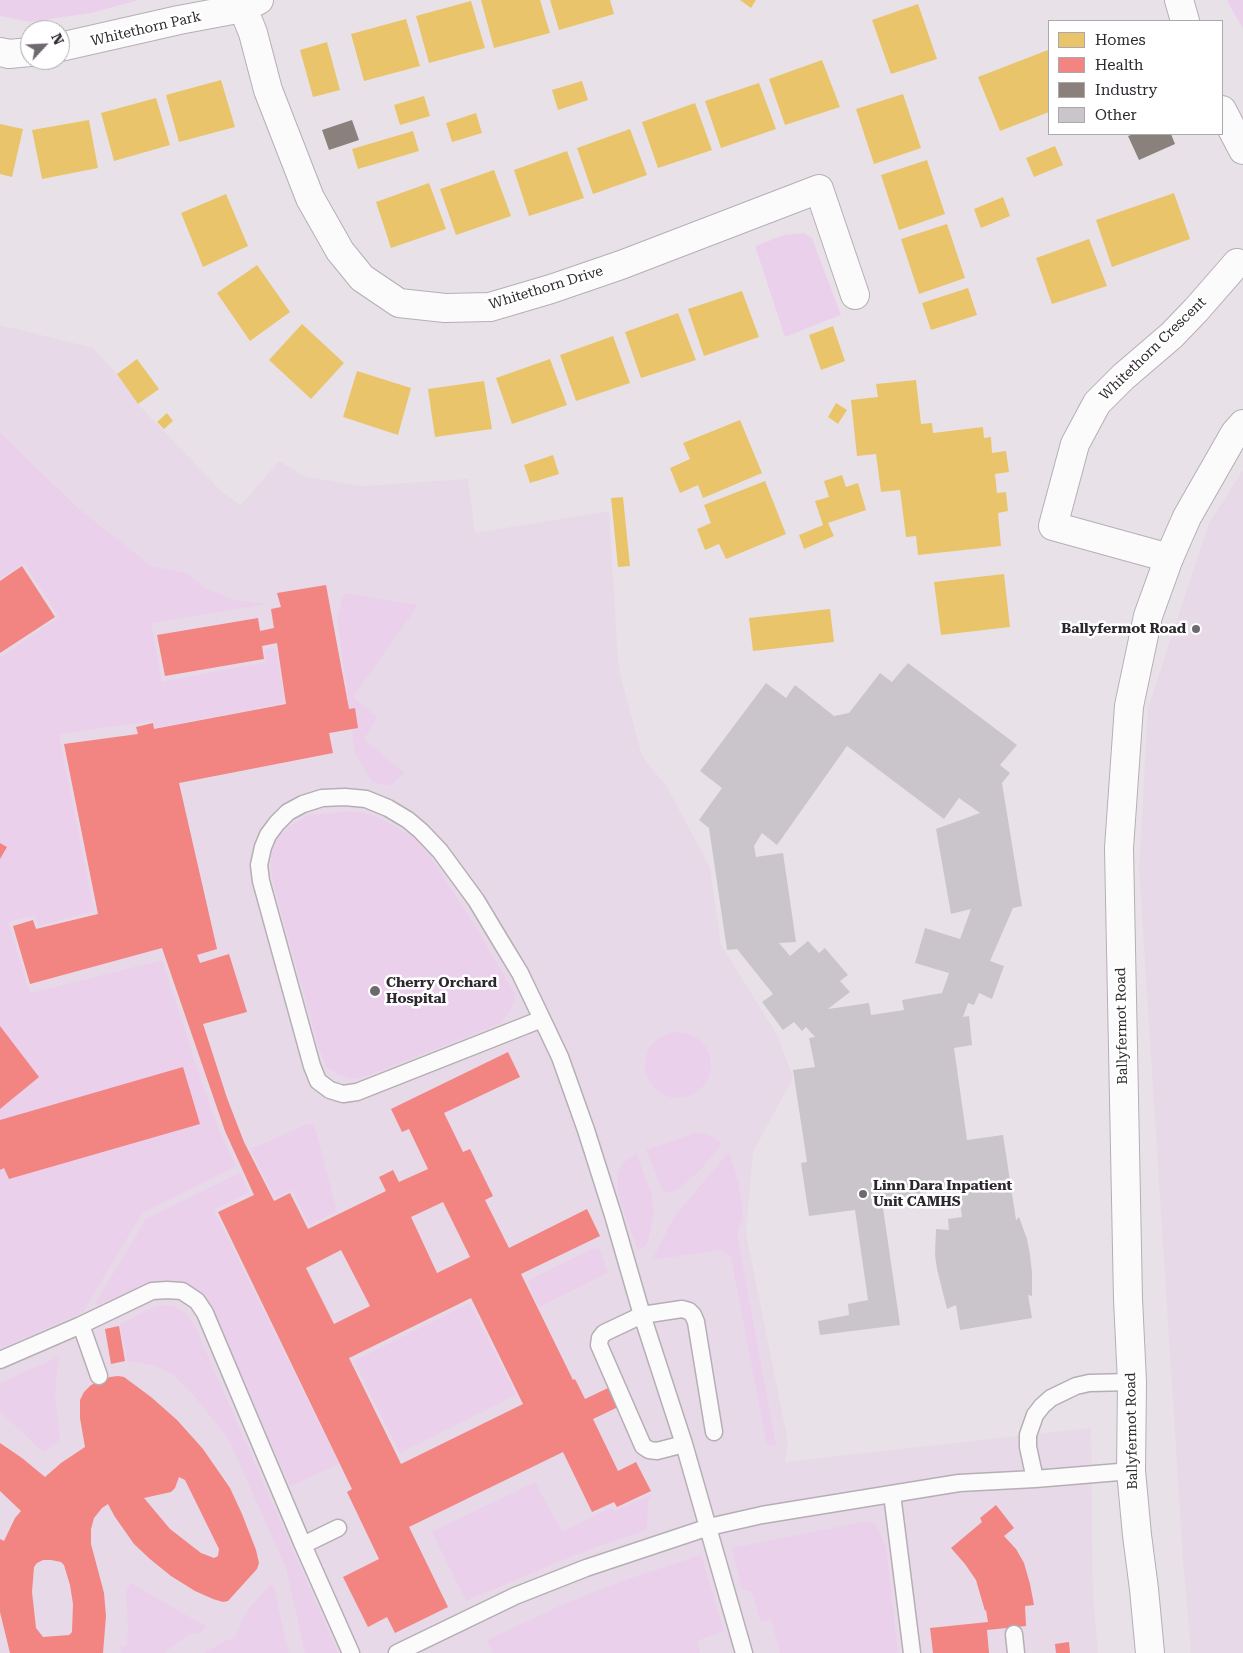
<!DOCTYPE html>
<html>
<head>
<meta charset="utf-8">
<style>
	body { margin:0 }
	#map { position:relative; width:1243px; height:1653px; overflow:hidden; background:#e8e2e8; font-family:"Roboto Serif",serif }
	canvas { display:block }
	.legend { position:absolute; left:1048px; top:20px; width:175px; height:115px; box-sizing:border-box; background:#fff; border:1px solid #aba9ab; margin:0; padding:6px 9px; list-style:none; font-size:15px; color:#2d282e }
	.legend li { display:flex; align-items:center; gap:10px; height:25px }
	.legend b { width:25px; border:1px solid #aba9ab }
	.north { position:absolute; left:20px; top:20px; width:50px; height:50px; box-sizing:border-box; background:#fff; border:1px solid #aba9ab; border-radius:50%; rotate:65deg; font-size:14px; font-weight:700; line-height:20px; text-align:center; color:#2d282e }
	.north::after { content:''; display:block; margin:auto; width:18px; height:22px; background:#6e696f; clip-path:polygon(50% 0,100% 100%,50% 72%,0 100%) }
</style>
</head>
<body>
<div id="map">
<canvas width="1243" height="1653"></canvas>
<ul class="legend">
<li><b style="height:14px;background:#e9c46a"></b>Homes</li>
<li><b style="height:14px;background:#f28482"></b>Health</li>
<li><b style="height:14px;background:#8a817c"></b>Industry</li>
<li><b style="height:14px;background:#cac5ca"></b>Other</li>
</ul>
<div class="north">N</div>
</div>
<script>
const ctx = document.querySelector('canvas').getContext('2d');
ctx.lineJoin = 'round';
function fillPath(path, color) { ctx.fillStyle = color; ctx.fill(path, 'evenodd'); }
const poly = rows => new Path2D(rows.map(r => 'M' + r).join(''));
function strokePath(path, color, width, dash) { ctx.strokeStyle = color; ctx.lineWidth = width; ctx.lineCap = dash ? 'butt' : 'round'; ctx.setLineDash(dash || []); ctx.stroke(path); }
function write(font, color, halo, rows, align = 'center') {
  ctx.font = font + ' "Roboto Serif",serif'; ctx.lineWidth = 5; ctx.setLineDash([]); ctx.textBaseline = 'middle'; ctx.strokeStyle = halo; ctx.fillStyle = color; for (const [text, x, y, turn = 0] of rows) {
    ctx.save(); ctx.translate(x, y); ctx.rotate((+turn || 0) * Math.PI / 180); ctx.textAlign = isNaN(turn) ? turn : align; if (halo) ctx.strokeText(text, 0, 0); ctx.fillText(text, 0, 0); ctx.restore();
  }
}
fillPath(poly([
	[0,325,93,348,117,374,138,404,222,492,241,505,279,461,306,477,363,486,468,479,475,533,609,511,618,660,621,677,642,756,667,787,710,867,721,945,778,1036,793,1078,753,1152,746,1233,788,1442,785,1462,1091,1428,1093,1597,1098,1653,0,1653],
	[1243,470,1243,1653,1191,1653,1183,1559,1139,868,1148,708,1209,523]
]), '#e7d9e7');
fillPath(poly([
	[0,0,139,0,91,13,30,22,0,16],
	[1227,0,1243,0,1243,28,1231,8],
	[804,233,812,238,841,315,785,337,755,246,784,235],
	[0,433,79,509,151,566,186,573,205,588,235,600,267,604,151,623,162,682,266,662,264,649,276,648,285,703,155,728,154,721,59,734,94,911,38,926,35,915,8,922,30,993,162,960,202,1083,220,1132,236,1166,142,1213,83,1312,0,1349,0,658,59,617,24,563,0,579],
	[344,593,418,605,353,697,377,717,364,739,404,773,392,785,377,784,371,781,355,753,337,618],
	[353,811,375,816,394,826,413,837,429,855,472,921,515,994,513,1005,508,1014,499,1024,366,1076,353,1079,339,1075,326,1066,318,1045,275,890,271,869,271,853,278,838,290,826,308,815],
	'645 1065a33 33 0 1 1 66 0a33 33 0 1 1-66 0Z',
	[308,1124,314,1124,337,1211,309,1225,292,1190,275,1198,250,1149],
	[698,1132,714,1137,722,1144,700,1170,680,1188,669,1193,663,1191,646,1150],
	[729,1152,739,1185,743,1215,737,1234,776,1445,767,1446,731,1257,720,1250,652,1260,674,1217],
	[636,1153,652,1195,654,1216,648,1241,645,1246,638,1250,621,1204,617,1186,618,1173,622,1164],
	[240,1173,249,1192,214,1210,339,1464,290,1486,212,1309,202,1295,189,1285,177,1281,164,1280,152,1282,98,1305,96,1302,146,1219],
	[594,1248,600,1250,608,1273,539,1307,527,1281],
	[470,1303,516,1395,400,1453,354,1361],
	[163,1305,173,1306,182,1310,188,1316,197,1331,338,1653,305,1653,286,1568,229,1440,193,1394,171,1373,151,1365,127,1361,120,1324,152,1308],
	[60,1356,57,1372,55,1394,60,1440,43,1452,0,1411,0,1383],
	[535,1482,562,1532,610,1508,615,1511,651,1495,648,1502,647,1530,607,1543,558,1562,466,1601,432,1532],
	[863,1522,874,1523,878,1529,886,1548,898,1653,780,1653,771,1619,761,1622,752,1592,742,1589,732,1548],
	[701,1555,724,1631,697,1641,700,1653,493,1653,487,1640,566,1603,628,1579],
	[131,1583,179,1611,206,1626,200,1634,191,1633,164,1653,121,1653,120,1645,127,1645,128,1630,126,1596,127,1587],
	[270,1585,273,1585,289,1653,204,1653,227,1640,235,1638,240,1625,248,1610]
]), '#ebd0ec');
fillPath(poly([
	[481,0,540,0,550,33,494,48],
	[550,0,610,0,614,14,559,30],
	[740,0,756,0,751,8],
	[471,1,485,48,429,63,416,16],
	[918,4,937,59,891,74,872,20],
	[406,19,420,66,364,81,351,34],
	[327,42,340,90,313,97,300,50],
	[1048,50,1049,112,1000,131,978,77],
	[822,60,840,107,785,125,769,79],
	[221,80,235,127,179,142,166,95],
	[582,81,588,100,558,110,552,90],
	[759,83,776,129,721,148,705,101],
	[903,94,921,148,874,164,856,109],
	[424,96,430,116,400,125,394,105],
	[156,98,170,145,114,161,101,113],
	[695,103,712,150,658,168,642,122],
	[476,113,482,133,452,142,446,123],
	[89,120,98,168,42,179,32,130],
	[0,124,23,129,12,177,0,174],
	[630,129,647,175,593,194,577,148],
	[413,131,419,151,358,169,352,149],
	[1055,146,1063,165,1034,177,1026,158],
	[567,151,584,198,529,216,514,170],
	[927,160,945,214,899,230,881,175],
	[494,170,511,216,456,235,440,189],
	[429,183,446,229,391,248,376,202],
	[1174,193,1190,239,1112,267,1096,220],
	[226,194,248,246,203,267,181,213],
	[1003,197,1010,216,981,228,974,209],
	[947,224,965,278,919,294,901,239],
	[1089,239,1107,286,1052,304,1036,258],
	[257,265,290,312,250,341,217,293],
	[968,288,977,315,931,330,922,303],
	[742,291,759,337,704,356,688,309],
	[678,313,696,360,641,378,625,332],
	[302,324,344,363,311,399,269,360],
	[833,326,845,361,821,370,809,335],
	[613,336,630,383,576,401,560,355],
	[137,359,159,389,138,404,117,374],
	[550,359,567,405,512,424,496,378],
	[357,371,411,388,398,435,343,417],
	[916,380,921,424,932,423,933,433,983,427,984,438,991,437,992,453,1006,451,1009,472,995,474,997,493,1006,492,1008,511,998,513,1001,546,918,555,916,536,906,537,900,490,881,492,876,454,857,456,851,400,878,397,876,384],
	[484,381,492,429,435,437,428,389],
	[836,403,847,410,838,424,828,417],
	[167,413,173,421,164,429,157,422],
	[740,420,762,473,703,498,698,485,680,493,670,468,690,459,683,443],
	[553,455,559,474,530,483,524,465],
	[842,475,846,487,858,483,866,510,828,523,834,536,804,549,799,535,823,525,815,501,829,497,824,481],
	[765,481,786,534,726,559,719,544,705,550,697,529,711,523,704,505],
	[623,497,630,566,618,567,611,498],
	[1004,574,1010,627,941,635,934,582],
	[830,609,834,642,753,651,749,618]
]), '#e9c46a');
fillPath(poly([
	[22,566,55,617,0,653,0,581],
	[326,585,349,709,355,708,358,728,329,733,333,753,179,783,217,949,197,955,200,963,229,954,247,1012,203,1024,227,1098,244,1142,274,1201,290,1193,308,1229,386,1191,379,1177,393,1170,399,1182,428,1169,409,1129,402,1132,391,1109,508,1052,520,1077,444,1113,463,1152,470,1149,493,1196,485,1200,509,1248,587,1209,600,1236,521,1274,573,1380,575,1379,585,1399,608,1388,618,1407,593,1419,618,1471,636,1462,651,1491,617,1507,614,1502,592,1512,563,1452,409,1527,448,1607,395,1633,387,1617,368,1627,343,1577,379,1559,347,1492,352,1489,218,1212,254,1195,225,1131,162,948,30,984,13,926,33,920,36,929,98,914,64,744,138,734,136,727,153,723,154,729,286,704,277,643,262,646,264,659,165,676,157,635,258,618,260,631,274,628,271,609,281,607,277,593],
	[443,1202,470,1257,437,1273,411,1217],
	[341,1250,370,1306,334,1324,306,1268],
	[471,1298,523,1404,401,1464,349,1358],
	[0,843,7,847,0,859],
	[0,1026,39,1077,0,1109],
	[183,1067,200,1124,9,1179,4,1168,0,1170,0,1120],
	[119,1326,125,1361,111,1364,105,1329],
	[118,1376,124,1377,151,1397,177,1420,203,1449,230,1488,242,1514,256,1550,259,1563,257,1569,228,1601,223,1602,213,1599,195,1591,171,1576,150,1559,134,1544,115,1517,108,1504,102,1508,94,1518,91,1529,91,1544,104,1593,106,1616,103,1653,10,1653,0,1612,0,1539,4,1541,15,1518,21,1511,0,1491,0,1443,22,1458,45,1477,61,1463,85,1447,80,1418,80,1400,84,1392,91,1385,110,1377],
	[179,1477,185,1480,219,1549,218,1556,214,1558,201,1553,170,1529,144,1498,171,1492,175,1488],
	[43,1560,51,1560,61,1562,64,1565,70,1585,73,1604,72,1632,69,1635,43,1637,36,1628,32,1592,34,1567,37,1563],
	[996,1505,1014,1528,1004,1536,1016,1549,1024,1563,1030,1584,1034,1605,1025,1606,1026,1626,987,1630,989,1653,933,1653,930,1628,988,1622,986,1610,985,1611,976,1580,965,1564,951,1548,982,1522,980,1518],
	[1069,1642,1070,1653,1056,1653,1055,1644]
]), '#f28482');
fillPath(poly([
	[352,120,359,140,329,150,322,130],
	[1134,134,1171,134,1175,144,1139,160,1128,136]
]), '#8a817c');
fillPath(poly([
	[908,663,1017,745,1000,765,1010,773,1002,783,1022,906,1013,908,990,961,1004,966,992,999,979,993,974,1005,968,1003,963,1017,969,1016,972,1045,954,1048,967,1140,1003,1135,1016,1220,1019,1217,1027,1239,1030,1255,1032,1273,1032,1296,1028,1295,1032,1318,960,1330,956,1305,947,1309,937,1269,935,1255,936,1229,949,1230,948,1219,962,1217,958,1187,882,1201,900,1325,820,1335,818,1321,849,1315,848,1304,868,1300,855,1210,809,1216,801,1163,807,1162,793,1070,815,1067,809,1038,815,1037,806,1027,802,1031,794,1022,783,1030,762,1002,773,994,737,949,727,950,709,828,699,820,722,788,700,771,766,683,786,698,795,685,834,716,849,713,880,673,892,682],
	[847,746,944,819,959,798,980,813,936,829,951,914,971,909,960,939,925,928,915,963,949,973,942,993,902,1000,904,1010,871,1015,869,1003,828,1009,850,992,840,981,848,975,825,948,819,953,808,941,790,956,779,943,796,942,783,853,756,857,754,846,762,833,777,845]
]), '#cac5ca');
const lane = poly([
	[542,1019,357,1092,343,1094,330,1090,318,1081,312,1066,261,881,259,865,263,847,268,835,277,823,288,812,303,804,322,798,345,797,366,799,388,808,408,820,421,831,440,851,476,900,500,940,520,973,542,1019,560,1057,586,1130,613,1215,642,1315,684,1444,744,1653],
	[81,1325,152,1291,167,1290,182,1291,197,1301,205,1313,303,1545],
	[0,1360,81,1325,99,1376],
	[684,1444,657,1451,649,1450,643,1446,599,1345,600,1338,604,1333,642,1315,682,1309,689,1311,693,1315,696,1322,714,1432],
	[1035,1479,1028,1447,1028,1435,1035,1415,1042,1406,1051,1398,1076,1386,1089,1383,1132,1382],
	[892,1494,912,1653],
	[338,1528,303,1545,351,1653],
	[1014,1634,1016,1653],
	[397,1653,515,1596,586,1568,709,1527,762,1515,959,1483,1035,1479,1131,1471]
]);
const street = poly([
	[243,8,253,33,268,90,310,198,340,251,362,278,399,303,445,308,490,307,551,289,621,265,819,189,855,295],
	[60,47,179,20,243,8,259,0],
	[0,52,9,54,30,52],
	[1169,558,1053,526,1075,444,1097,403,1123,377,1172,335,1196,310,1237,263]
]);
const secondary = poly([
	[1179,0,1185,21],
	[1222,110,1243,150],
	[1150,1653,1144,1589,1137,1535,1131,1471,1132,1382,1128,1299,1119,848,1129,706,1148,616,1169,558,1187,517,1235,433,1243,424]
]);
strokePath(lane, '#b5afb5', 19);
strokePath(street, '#b5afb5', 30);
strokePath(secondary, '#b5afb5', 30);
strokePath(lane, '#fcfbfc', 16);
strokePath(street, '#fcfbfc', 28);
strokePath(secondary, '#fcfbfc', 28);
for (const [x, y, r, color] of [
	[1196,629,5,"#6e696f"],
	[375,991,6,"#6e696f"],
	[863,1194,5,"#6e696f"]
]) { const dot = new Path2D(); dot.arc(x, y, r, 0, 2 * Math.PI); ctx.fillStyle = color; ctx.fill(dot); strokePath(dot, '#fff', 2); }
write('14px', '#2d282e', '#fff', [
	["Whitethorn Park",146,29,-13],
	["Whitethorn Drive",546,288,-17],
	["Whitethorn Crescent",1153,349,-44],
	["Ballyfermot Road",1122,1026,-91],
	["Ballyfermot Road",1132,1431,-91]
]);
write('bold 14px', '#2d282e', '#fff', [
	["Ballyfermot Road",1186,629,"right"],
	["Cherry Orchard",386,983],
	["Hospital",386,999],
	["Linn Dara Inpatient",873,1186],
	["Unit CAMHS",873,1202]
], 'left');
</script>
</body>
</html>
